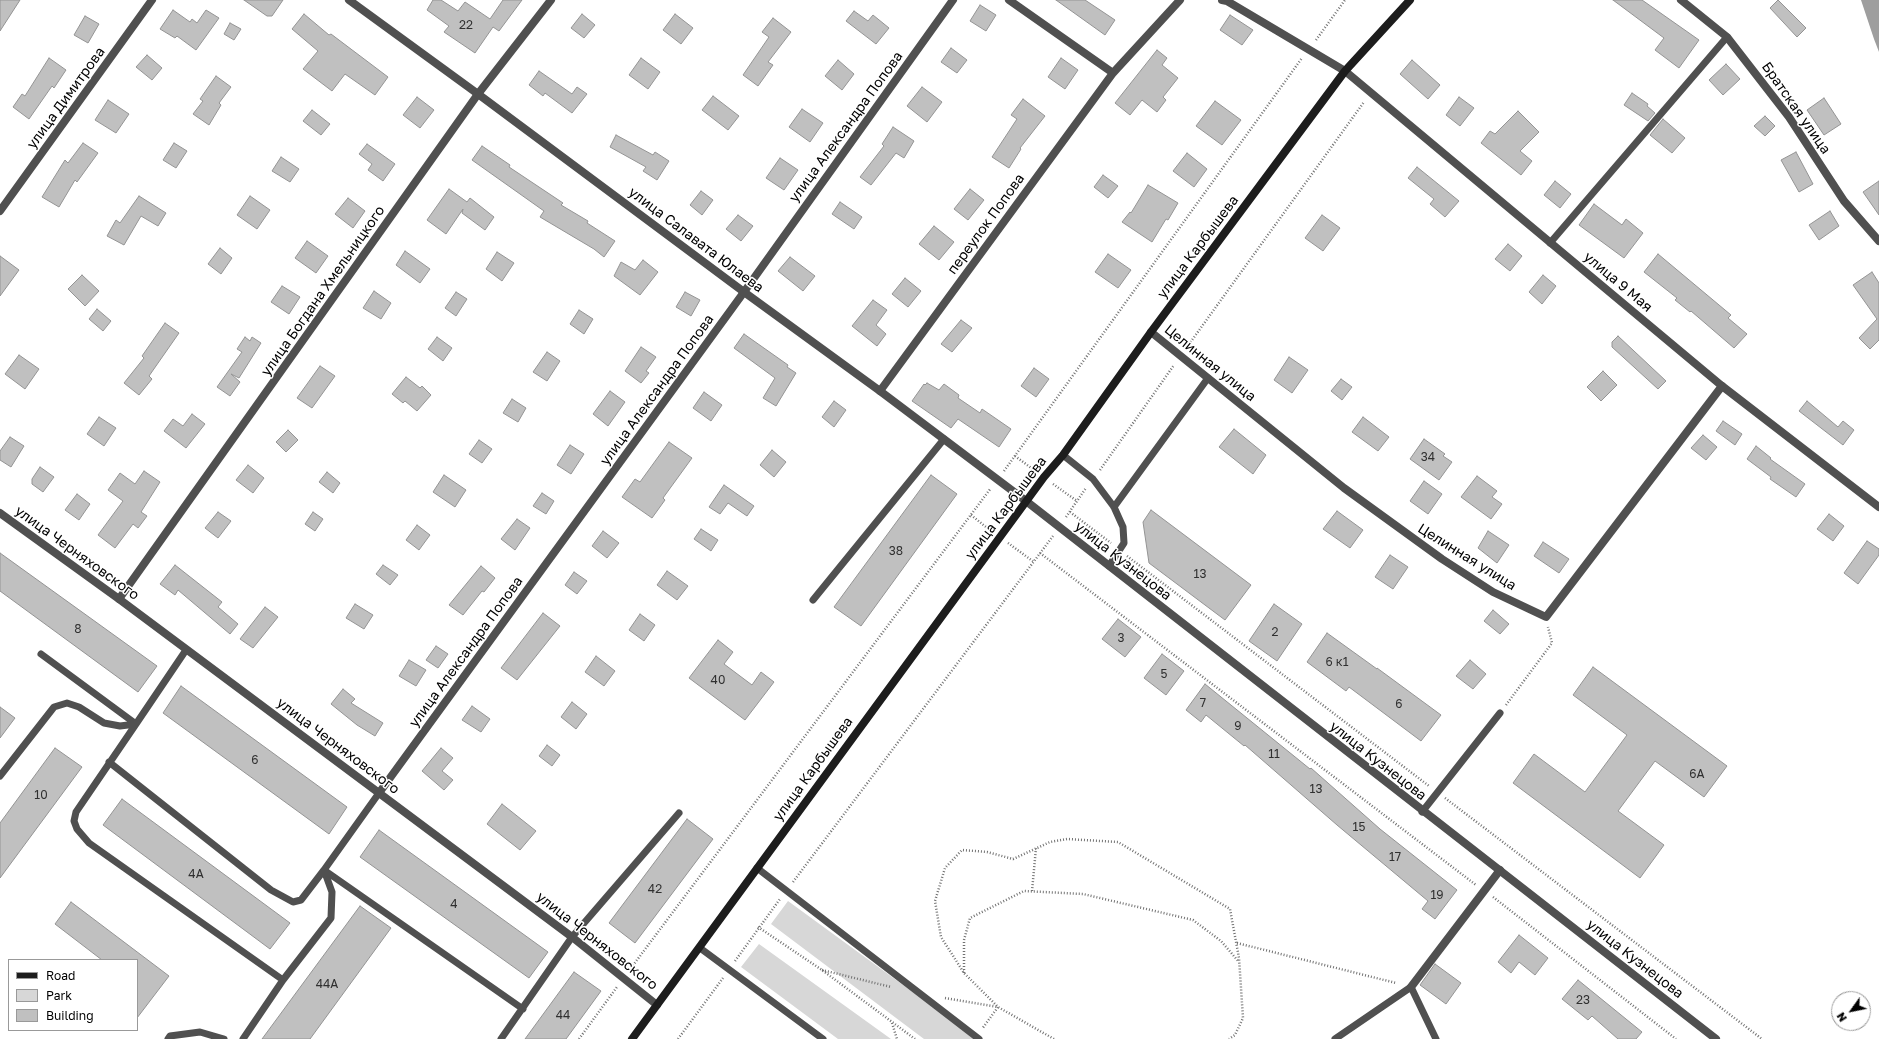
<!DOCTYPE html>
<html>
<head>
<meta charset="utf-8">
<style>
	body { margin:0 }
	#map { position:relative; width:1879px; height:1039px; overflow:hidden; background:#fff; font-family:"Golos Text",sans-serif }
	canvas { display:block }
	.legend { position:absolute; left:8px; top:959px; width:130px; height:72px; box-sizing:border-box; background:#fff; border:1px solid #999; margin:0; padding:5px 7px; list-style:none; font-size:12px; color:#000 }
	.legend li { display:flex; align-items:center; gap:8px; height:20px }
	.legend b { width:20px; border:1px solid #999 }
	.north { position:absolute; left:1831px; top:991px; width:40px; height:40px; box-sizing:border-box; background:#fff; border:1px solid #999; border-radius:50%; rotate:237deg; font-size:11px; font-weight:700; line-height:16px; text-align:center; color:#000 }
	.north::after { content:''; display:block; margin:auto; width:14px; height:18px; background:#000; clip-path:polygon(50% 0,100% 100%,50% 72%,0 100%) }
</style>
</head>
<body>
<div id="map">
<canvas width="1879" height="1039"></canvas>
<ul class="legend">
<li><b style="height:5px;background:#1d1d1d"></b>Road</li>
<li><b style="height:11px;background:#d7d7d7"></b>Park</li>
<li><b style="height:11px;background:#c0c0c0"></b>Building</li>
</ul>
<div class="north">N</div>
</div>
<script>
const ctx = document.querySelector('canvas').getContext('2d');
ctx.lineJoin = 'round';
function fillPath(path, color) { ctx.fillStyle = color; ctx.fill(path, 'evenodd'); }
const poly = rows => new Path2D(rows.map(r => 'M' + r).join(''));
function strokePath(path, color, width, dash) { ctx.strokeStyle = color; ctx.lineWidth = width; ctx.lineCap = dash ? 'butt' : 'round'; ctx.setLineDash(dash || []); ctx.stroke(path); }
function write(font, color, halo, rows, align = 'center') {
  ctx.font = font + ' "Golos Text",sans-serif'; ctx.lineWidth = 3; ctx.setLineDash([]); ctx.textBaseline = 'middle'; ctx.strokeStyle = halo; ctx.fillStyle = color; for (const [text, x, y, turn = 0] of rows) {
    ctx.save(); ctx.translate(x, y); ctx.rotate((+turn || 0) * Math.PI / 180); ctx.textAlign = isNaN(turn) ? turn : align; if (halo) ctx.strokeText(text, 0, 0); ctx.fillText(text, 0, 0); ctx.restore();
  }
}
fillPath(poly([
	[788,901,977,1039,924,1039,771,924],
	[759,944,891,1039,838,1039,741,967]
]), '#d7d7d7');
fillPath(poly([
	[1861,0,1879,0,1879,52,1874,39]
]), '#9e9e9e');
const building = poly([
	[0,0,20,0,0,31,0,0],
	[244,0,283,0,272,16,267,16,244,0],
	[433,0,441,0,458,11,465,2,490,19,503,0,522,0,499,31,493,27,475,53,444,32,449,26,427,10,433,0],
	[1056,0,1085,0,1115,20,1105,35,1056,0],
	[1613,0,1642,0,1699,40,1679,68,1655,50,1664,38,1613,0],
	[1778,0,1806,28,1797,37,1770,8,1778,0],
	[980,5,996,15,986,31,970,21,980,5],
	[173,10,190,22,192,19,197,23,206,10,219,18,196,50,177,36,175,38,160,29,173,10],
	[854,11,868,21,873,15,889,28,876,44,846,21,854,11],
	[304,14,329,35,331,34,388,77,375,95,345,74,332,91,303,69,318,51,292,29,304,14],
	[582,14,595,25,584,38,571,28,582,14],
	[675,14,693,28,681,44,663,30,675,14],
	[1230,15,1253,30,1242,45,1220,30,1230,15],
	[85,16,99,24,88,43,74,35,85,16],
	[773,18,791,32,768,62,773,65,758,86,743,75,769,37,762,32,773,18],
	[230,23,241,29,234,40,224,34,230,23],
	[951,48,967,60,957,73,941,62,951,48],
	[1157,50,1167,58,1162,65,1178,78,1163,97,1166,100,1157,112,1142,100,1130,115,1115,103,1157,50],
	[147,55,162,68,152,80,136,67,147,55],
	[49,58,66,70,54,88,52,86,29,119,13,107,22,94,25,96,49,58],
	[641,58,660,72,648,89,629,75,641,58],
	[1061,58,1078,70,1065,89,1048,77,1061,58],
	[838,60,854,74,842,90,825,76,838,60],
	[1412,60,1440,85,1428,99,1400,74,1412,60],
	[1726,64,1740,79,1723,95,1709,80,1726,64],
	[539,71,572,94,577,87,587,94,572,113,545,93,543,96,529,85,539,71],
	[216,76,231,87,219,103,221,105,209,125,193,114,203,101,200,99,216,76],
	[922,87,942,102,927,122,907,106,922,87],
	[1632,93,1648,104,1647,106,1655,113,1648,121,1624,105,1632,93],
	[713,96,739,116,728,130,702,110,713,96],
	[417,97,434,110,420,128,403,115,417,97],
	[1459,97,1474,108,1460,126,1446,115,1459,97],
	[1824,98,1841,124,1824,135,1807,110,1824,98],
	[1023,99,1045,116,1020,148,1021,149,1009,168,992,157,1017,119,1011,115,1023,99],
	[108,100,129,114,116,133,95,120,108,100],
	[1215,101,1241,120,1222,145,1196,126,1215,101],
	[802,109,823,123,810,142,789,127,802,109],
	[312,110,330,124,321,135,303,121,312,110],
	[1518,111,1539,132,1520,151,1532,161,1521,175,1481,143,1490,131,1495,134,1518,111],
	[1765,116,1775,126,1765,136,1754,126,1765,116],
	[1663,119,1685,138,1672,153,1650,135,1663,119],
	[893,127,914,141,904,158,896,153,871,185,860,177,884,146,882,144,893,127],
	[616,135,653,155,655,152,669,161,657,180,643,171,646,167,610,147,616,135],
	[83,143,98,153,77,182,75,180,59,207,42,197,65,160,68,163,83,143],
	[174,143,187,151,176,168,163,160,174,143],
	[367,144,395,164,383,181,368,170,372,164,359,154,367,144],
	[482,146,510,165,509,167,563,203,561,205,588,221,587,223,615,241,604,257,594,249,540,217,544,211,472,160,482,146],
	[1796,152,1813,184,1799,192,1781,160,1796,152],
	[1187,153,1207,169,1194,187,1173,171,1187,153],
	[281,157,299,169,290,182,272,171,281,157],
	[780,158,798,170,784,190,766,178,780,158],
	[1417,167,1459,201,1445,217,1430,204,1434,199,1408,178,1417,167],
	[1103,175,1118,186,1108,198,1094,187,1103,175],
	[1555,181,1571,194,1560,208,1544,195,1555,181],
	[1879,181,1879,215,1863,192,1879,181],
	[1148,185,1178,203,1168,220,1166,219,1152,242,1122,222,1130,212,1131,213,1148,185],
	[449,189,467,202,470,198,494,217,485,230,462,213,463,209,446,234,427,220,449,189],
	[970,189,984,200,968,220,954,209,970,189],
	[701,191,713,200,702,215,690,205,701,191],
	[139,196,166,213,158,226,141,216,124,245,107,236,116,220,120,223,139,196],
	[250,196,270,210,257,229,237,215,250,196],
	[348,198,365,211,353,228,335,214,348,198],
	[840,202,862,217,854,229,832,214,840,202],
	[1594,204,1622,225,1626,219,1643,233,1624,258,1579,225,1594,204],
	[1830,211,1839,226,1819,240,1809,225,1830,211],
	[738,215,753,226,741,241,726,229,738,215],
	[1322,215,1340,228,1323,251,1305,238,1322,215],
	[934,226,954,242,939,260,919,244,934,226],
	[307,241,328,256,316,273,295,258,307,241],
	[1508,244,1522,256,1510,271,1495,259,1508,244],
	[220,248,232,258,221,274,208,264,220,248],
	[405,251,430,269,420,283,396,265,405,251],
	[497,252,514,263,502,281,486,269,497,252],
	[1108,254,1131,270,1118,288,1095,272,1108,254],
	[1658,254,1731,315,1728,318,1747,334,1734,348,1691,311,1690,312,1675,300,1677,298,1644,272,1658,254],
	[0,256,19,270,0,296,0,256],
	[790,257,815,276,803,291,778,271,790,257],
	[643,260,658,272,640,295,614,276,621,262,635,270,643,260],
	[1872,272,1879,283,1879,340,1870,349,1859,338,1877,319,1853,285,1872,272],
	[82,275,99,291,85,306,68,289,82,275],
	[1543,275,1556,286,1542,304,1529,292,1543,275],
	[905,278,921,291,908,307,892,294,905,278],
	[282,286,300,297,289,314,271,302,282,286],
	[374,291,391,303,381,319,363,308,374,291],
	[456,292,467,299,456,316,445,308,456,292],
	[685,292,700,300,691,316,676,307,685,292],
	[873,300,887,310,876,325,886,334,877,346,852,326,873,300],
	[97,309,111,321,103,331,89,319,97,309],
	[579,310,593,319,584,334,570,324,579,310],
	[961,320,972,328,952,352,941,344,961,320],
	[165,323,179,333,149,376,152,379,139,395,124,383,144,358,142,356,165,323],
	[744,334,788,365,787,367,796,373,776,406,763,398,775,378,734,348,744,334],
	[1618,336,1666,381,1658,389,1612,347,1612,342,1618,336],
	[245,337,250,341,252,337,261,343,239,378,231,374,240,382,230,396,217,387,242,352,237,349,245,337],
	[437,337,452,348,443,361,428,349,437,337],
	[641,347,656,357,646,371,649,373,641,383,625,371,641,347],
	[547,352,560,361,547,381,533,372,547,352],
	[19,355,39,369,25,389,5,374,19,355],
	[1289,357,1308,370,1292,393,1274,380,1289,357],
	[320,366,335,376,312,408,297,398,320,366],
	[1034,368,1049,379,1036,397,1021,386,1034,368],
	[1603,371,1617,385,1601,401,1587,387,1603,371],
	[406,377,420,388,422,386,431,395,417,411,405,401,403,403,392,394,406,377],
	[1341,379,1352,387,1342,400,1331,391,1341,379],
	[927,383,939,390,944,384,959,395,958,398,980,413,982,409,1011,429,999,447,958,419,951,428,912,401,924,384,925,385,927,383],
	[610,391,625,402,608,426,593,414,610,391],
	[704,392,722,405,711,421,693,408,704,392],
	[512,399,526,408,518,422,503,413,512,399],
	[834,401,846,410,834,427,822,417,834,401],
	[1807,401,1838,427,1843,421,1854,430,1843,445,1799,411,1807,401],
	[192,414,205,424,186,448,164,431,173,419,183,426,192,414],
	[99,417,116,428,104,446,87,434,99,417],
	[1363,417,1389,437,1378,451,1352,432,1363,417],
	[1723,421,1742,434,1735,445,1716,431,1723,421],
	[1234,429,1266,455,1253,474,1219,447,1234,429],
	[288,430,298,440,286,452,276,442,288,430],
	[1703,435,1717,447,1706,460,1691,448,1703,435],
	[10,437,24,446,11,467,0,460,0,451,10,437],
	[1424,439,1445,454,1443,456,1452,462,1439,480,1410,459,1424,439],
	[479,440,492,449,482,463,469,454,479,440],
	[669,442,692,458,663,498,665,500,652,518,622,497,635,479,640,482,669,442],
	[570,445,584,454,571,474,557,465,570,445],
	[1756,446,1771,458,1770,459,1805,484,1796,497,1770,479,1771,477,1747,459,1756,446],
	[772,450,786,462,774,477,760,465,772,450],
	[248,465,264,478,253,493,236,480,248,465],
	[40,467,54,477,43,492,32,484,32,479,40,467],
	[144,471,160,482,141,512,147,516,138,528,133,524,115,548,98,535,123,501,108,490,120,473,135,484,144,471],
	[327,472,340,483,333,493,319,482,327,472],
	[444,475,466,490,455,507,433,492,444,475],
	[931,475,957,494,861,626,834,607,931,475],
	[1477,476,1497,491,1492,497,1502,504,1491,519,1461,497,1477,476],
	[1424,481,1442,494,1428,514,1410,501,1424,481],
	[724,485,754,506,747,516,728,503,720,514,709,507,724,485],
	[542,493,554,501,546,514,533,506,542,493],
	[77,494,90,504,79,520,65,510,77,494],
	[1151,510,1251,585,1225,620,1149,563,1143,522,1151,510],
	[1337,511,1363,530,1350,548,1323,529,1337,511],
	[218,512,231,521,218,538,205,528,218,512],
	[313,512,323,519,315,531,305,524,313,512],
	[1829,514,1844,526,1833,541,1817,529,1829,514],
	[517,519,530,528,515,550,501,539,517,519],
	[417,525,430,535,419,550,406,540,417,525],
	[701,529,718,540,711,551,694,539,701,529],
	[603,531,619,543,607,558,592,546,603,531],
	[1488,531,1509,545,1497,563,1478,548,1488,531],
	[1867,541,1879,549,1879,555,1858,584,1844,573,1867,541],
	[1543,542,1569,559,1559,573,1534,556,1543,542],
	[0,553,157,666,138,692,0,591,0,553],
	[1390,555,1408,567,1393,589,1375,577,1390,555],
	[175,565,222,602,218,607,238,624,230,634,178,590,175,595,160,584,175,565],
	[383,565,398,575,390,585,376,574,383,565],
	[481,566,495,578,484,592,482,591,463,615,449,605,481,566],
	[667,571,688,586,677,600,657,585,667,571],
	[574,572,587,581,577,594,565,585,574,572],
	[355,604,373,615,364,629,346,618,355,604],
	[1274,604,1302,624,1277,661,1249,641,1274,604],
	[265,607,278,617,253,648,240,639,265,607],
	[1493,610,1509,624,1500,634,1484,621,1493,610],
	[543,613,560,626,517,680,501,668,543,613],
	[640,614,655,625,644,641,629,630,640,614],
	[1118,619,1141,637,1125,657,1102,639,1118,619],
	[1327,633,1377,669,1377,668,1441,715,1421,741,1349,687,1346,691,1307,662,1327,633],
	[718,640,733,652,724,664,752,685,761,672,774,682,745,720,689,678,718,640],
	[436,646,448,654,438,668,426,660,436,646],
	[1162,654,1184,671,1166,695,1144,678,1162,654],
	[596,656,615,671,604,686,585,672,596,656],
	[409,660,426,670,416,686,399,676,409,660],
	[1470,660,1486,674,1473,689,1456,676,1470,660],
	[1593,667,1727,766,1704,797,1655,761,1618,811,1664,845,1640,878,1513,783,1534,754,1585,792,1627,735,1573,695,1593,667],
	[1205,684,1310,769,1311,768,1380,829,1457,890,1435,919,1422,909,1428,901,1337,825,1245,745,1244,746,1206,715,1201,722,1186,710,1205,684],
	[181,686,347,807,329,834,163,713,181,686],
	[343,689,355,699,351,703,383,723,375,736,357,725,331,704,343,689],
	[572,702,587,714,576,729,561,717,572,702],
	[472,706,490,719,481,732,462,720,472,706],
	[0,707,15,718,0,738,0,707],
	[547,745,560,755,552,766,539,756,547,745],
	[55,748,82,767,0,878,0,823,55,748],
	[441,748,453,758,442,771,453,780,444,790,422,771,441,748],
	[122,799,290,923,270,949,103,825,122,799],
	[502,804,536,831,520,850,487,824,502,804],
	[687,819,713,839,635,943,609,923,687,819],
	[379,830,548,952,529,978,360,857,379,830],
	[71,902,169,976,137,1018,137,960,102,960,55,924,71,902],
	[360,906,391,928,310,1039,262,1039,360,906],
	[1519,935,1548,958,1535,975,1519,962,1511,973,1498,962,1519,935],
	[1435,964,1461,983,1446,1004,1420,985,1435,964],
	[574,972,601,991,566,1039,525,1039,574,972],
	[1578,980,1642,1032,1636,1039,1618,1039,1592,1016,1588,1020,1562,999,1578,980]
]);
fillPath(building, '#c0c0c0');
strokePath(building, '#949494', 1);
strokePath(poly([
	[1316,40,1345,0],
	[1187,347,1364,102],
	[1015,456,1034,470],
	[1100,470,1174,365],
	[1004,471,1302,58],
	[1053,484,1077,501],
	[1070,512,1111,543],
	[971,515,991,531],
	[1066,517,1086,488],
	[1008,543,1034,562],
	[1040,553,1476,885],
	[1127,556,1429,786],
	[1506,705,1552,643,1548,627],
	[1445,798,1762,1039],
	[793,882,1053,536],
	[1032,891,1036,848],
	[1493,897,1676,1039],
	[758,927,822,970,915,1039],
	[1237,943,1396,983],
	[735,961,780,899],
	[631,968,991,488],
	[822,970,891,987],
	[964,973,964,940,970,918,1024,891,1083,894,1193,920,1221,941,1239,962],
	[945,998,998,1007,982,1029],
	[892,1023,897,1039],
	[579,1039,617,987],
	[678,1039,723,978],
	[1054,1039,998,1007,964,973,941,937,935,901,945,868,962,850,987,852,1013,859,1050,842,1067,839,1118,842,1230,909,1239,958,1243,1018,1235,1035,1229,1039]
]), '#727272', 2.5, [1, 2]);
strokePath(poly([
	[1550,243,1727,37],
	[1063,455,1093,479,1114,507,1123,527,1124,543,1109,566],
	[1114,507,1208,378],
	[813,600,944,439],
	[41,654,136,724,76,812,74,821,77,829,89,843,283,980],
	[109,762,271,890,293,902,301,900,324,870,523,1009],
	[0,776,54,707,67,703,79,707,104,723,120,726,136,724,186,650],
	[1422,812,1500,713],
	[757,868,979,1039],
	[700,948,823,1039],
	[168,1039,170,1036,200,1032,224,1039],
	[243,1039,283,980,331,918,332,892,324,870,379,793],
	[501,1039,572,937,679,813],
	[1335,1039,1411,987,1436,1039]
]), '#505050', 7);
strokePath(poly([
	[1009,0,1113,73],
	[1222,0,1227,1,1345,71],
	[1681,0,1727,37,1789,117,1844,201,1879,241],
	[0,211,152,0],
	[1151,332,1344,488,1442,559,1493,592,1546,617,1722,386],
	[880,391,1113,73,1180,0],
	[119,599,478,94,551,0],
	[379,793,744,292,953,0],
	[1411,987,1500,870]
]), '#505050', 8);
strokePath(poly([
	[349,0,478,94,744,292,880,391,1026,501,1716,1039],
	[1345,71,1722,386,1879,507],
	[0,513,119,599,572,937,657,1005]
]), '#505050', 8);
strokePath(poly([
	[632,1039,1000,537,1044,477,1063,455,1151,332,1345,71,1410,0]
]), '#1d1d1d', 8);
write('12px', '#303030', null, [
	["22",466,25],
	["34",1428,457],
	["38",896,551],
	["13",1200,574],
	["8",78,629],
	["2",1275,632],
	["3",1121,638],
	["6 к1",1337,662],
	["5",1164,674],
	["40",718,680],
	["7",1203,703],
	["6",1399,704],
	["9",1238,726],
	["11",1274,754],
	["6",255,760],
	["6А",1697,774],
	["13",1316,789],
	["10",41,795],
	["15",1359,827],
	["17",1395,857],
	["4А",196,874],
	["42",655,889],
	["19",1437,895],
	["4",454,904],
	["44А",327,984],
	["23",1583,1000],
	["44",563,1015]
]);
write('14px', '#000', '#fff', [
	["улица Димитрова",66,98,-54],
	["Братская улица",1796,108,55],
	["улица Александра Попова",846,127,-54],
	["переулок Попова",986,224,-54],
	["улица Салавата Юлаева",696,240,37],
	["улица Карбышева",1198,247,-53],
	["улица 9 Мая",1618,282,40],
	["улица Богдана Хмельницкого",323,291,-55],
	["Целинная улица",1210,363,39],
	["улица Александра Попова",657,390,-54],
	["улица Карбышева",1006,508,-53],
	["улица Черняховского",77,553,36],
	["Целинная улица",1467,557,32],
	["улица Кузнецова",1123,561,38],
	["улица Александра Попова",466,652,-54],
	["улица Черняховского",338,746,37],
	["улица Кузнецова",1378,761,38],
	["улица Карбышева",813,769,-54],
	["улица Черняховского",597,941,38],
	["улица Кузнецова",1635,959,38]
]);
</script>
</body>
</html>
